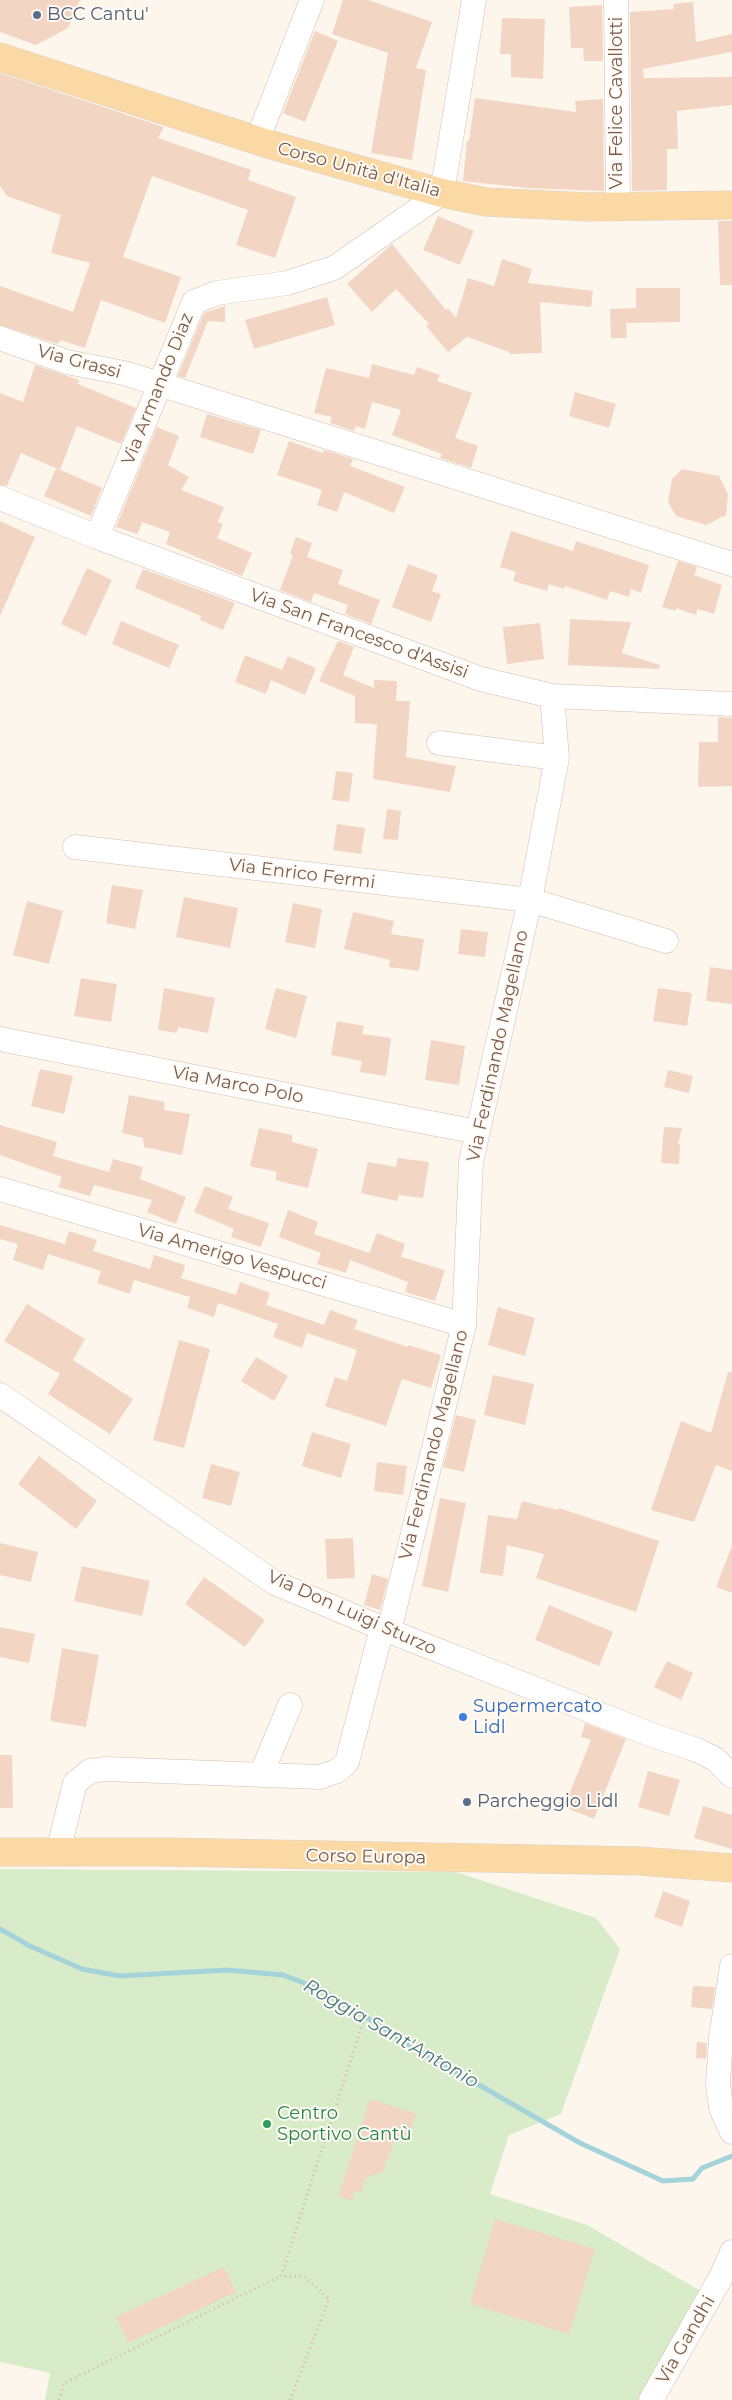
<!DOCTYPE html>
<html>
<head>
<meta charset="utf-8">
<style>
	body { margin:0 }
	canvas { display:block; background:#fdf6ec }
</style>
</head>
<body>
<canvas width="732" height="2400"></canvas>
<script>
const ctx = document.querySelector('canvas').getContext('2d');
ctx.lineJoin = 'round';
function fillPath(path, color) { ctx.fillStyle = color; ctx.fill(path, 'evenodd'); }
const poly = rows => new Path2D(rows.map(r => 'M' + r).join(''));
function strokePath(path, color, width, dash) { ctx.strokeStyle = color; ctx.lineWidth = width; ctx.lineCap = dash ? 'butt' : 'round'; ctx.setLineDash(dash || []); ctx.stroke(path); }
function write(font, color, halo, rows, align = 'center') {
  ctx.font = font + ' Montserrat,sans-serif'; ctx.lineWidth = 4; ctx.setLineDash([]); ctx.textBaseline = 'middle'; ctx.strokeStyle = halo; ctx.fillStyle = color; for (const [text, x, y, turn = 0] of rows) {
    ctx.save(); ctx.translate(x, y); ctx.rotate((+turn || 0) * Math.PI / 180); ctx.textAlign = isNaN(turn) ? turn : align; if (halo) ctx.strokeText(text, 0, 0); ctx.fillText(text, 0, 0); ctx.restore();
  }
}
fillPath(poly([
	[0,1869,456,1872,596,1918,620,1949,561,2114,509,2135,490,2194,587,2225,699,2290,640,2400,45,2400,50,2373,0,2362]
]), '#d8ecc9');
strokePath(poly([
	[0,1929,30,1946,82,1969,120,1976,227,1970,283,1975,317,1988,354,2009,401,2040,580,2143,663,2181,693,2179,702,2168,732,2156]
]), '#a5d3da', 5);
fillPath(poly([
	[0,0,80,0,68,28,36,45,0,32],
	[343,0,368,0,432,22,416,68,426,70,412,160,371,153,388,53,332,34],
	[693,2,696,42,732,34,732,52,643,69,644,78,732,77,732,105,677,111,678,149,667,149,667,190,632,191,630,12,674,9,673,4],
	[602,5,603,61,584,61,583,48,571,48,569,7],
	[502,18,545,19,543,79,511,77,511,54,500,54],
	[315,31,338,41,305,122,283,113],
	[0,73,164,127,158,138,251,170,248,180,296,197,275,258,236,245,248,210,152,176,123,257,181,277,165,323,101,300,85,348,60,340,58,344,0,325,0,286,73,312,90,263,51,253,61,215,7,196,0,186],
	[475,98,576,112,575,101,603,99,604,191,526,188,463,181,467,141,469,141],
	[438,216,474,231,460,265,423,250],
	[718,221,732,221,732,285,720,285],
	[392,244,446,310,448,308,456,318,468,278,494,286,502,259,532,269,528,283,593,291,591,307,540,302,542,353,509,354,509,352,467,337,448,352,426,326,429,324,396,289,372,312,347,284],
	[636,288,680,288,680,322,626,323,627,338,611,338,610,309,636,308],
	[327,297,335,325,254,349,245,320],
	[225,306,225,322,208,321,185,378,178,376,204,313],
	[372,364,414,375,417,367,440,375,437,381,472,393,455,438,478,446,471,468,440,458,442,454,392,435,401,410,372,402,365,429,356,426,354,431,330,423,332,417,314,413,326,368,369,378],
	[35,365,79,380,78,384,136,408,121,444,77,426,60,470,21,453,7,486,0,485,0,393,23,402],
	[575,392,616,404,609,428,569,416],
	[207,414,261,430,253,454,200,437],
	[157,427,179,436,168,465,189,477,181,490,224,507,218,522,223,524,217,538,252,553,242,576,166,544,170,532,142,522,138,534,116,527],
	[289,441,323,453,324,450,353,459,350,466,405,487,394,513,344,492,337,512,317,505,322,490,277,475],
	[56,468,102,488,91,516,44,496],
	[682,469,719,476,728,494,726,515,706,525,676,516,668,502,672,479],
	[0,521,35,537,0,616],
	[511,531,573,551,576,541,649,565,641,593,631,589,629,597,610,591,607,600,565,586,564,589,549,584,547,591,513,581,516,572,500,567],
	[296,537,312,543,307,557,343,570,338,584,380,600,371,624,345,614,348,605,314,593,311,602,280,590,293,555,290,553],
	[678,561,697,567,694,575,722,585,714,614,697,609,696,615,676,608,676,611,662,607],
	[408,564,438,575,432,591,441,594,431,622,392,607],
	[87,568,112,580,86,636,61,624],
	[143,569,235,603,223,630,200,620,201,616,135,588],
	[570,619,631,622,622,653,660,665,659,669,568,665],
	[121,621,179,645,169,668,112,644],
	[540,623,544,659,507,664,503,627],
	[338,641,354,647,343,675,374,688,374,680,397,681,396,701,410,701,406,757,456,766,450,792,373,779,377,724,355,723,355,696,319,681],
	[245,655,282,670,288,656,316,668,305,695,271,680,266,694,235,682],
	[718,717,732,718,732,786,698,787,699,742,718,742],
	[336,771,353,773,349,802,332,800],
	[387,809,401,811,398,840,383,839],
	[337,824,365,828,361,854,333,850],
	[112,885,143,890,135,929,106,923],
	[184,897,238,908,230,948,176,937],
	[27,901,63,911,49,964,13,955],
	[293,903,322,909,315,948,285,942],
	[353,912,394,921,391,934,424,939,419,971,389,967,390,960,344,949],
	[461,929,488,932,485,957,458,954],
	[710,967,732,970,732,1004,706,1001],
	[81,978,117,984,111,1022,74,1016],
	[164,988,215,998,208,1033,178,1027,177,1033,158,1030],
	[276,988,307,996,296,1038,265,1029],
	[658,988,692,993,687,1026,653,1021],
	[337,1021,364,1026,362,1034,391,1038,386,1076,360,1072,362,1061,331,1055],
	[431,1040,465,1046,459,1085,425,1080],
	[40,1069,73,1076,64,1114,31,1106],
	[668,1070,693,1076,689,1093,664,1087],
	[129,1095,165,1102,164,1110,190,1114,182,1155,144,1147,143,1138,122,1133],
	[0,1125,57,1142,53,1156,109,1172,113,1159,143,1167,140,1179,186,1197,176,1224,147,1212,152,1200,94,1185,90,1196,58,1187,62,1177,0,1155],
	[664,1127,682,1128,678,1144,680,1144,679,1164,661,1163],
	[259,1128,292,1135,292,1142,318,1149,308,1188,275,1180,277,1172,250,1166],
	[398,1158,429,1162,423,1198,399,1195,397,1201,361,1193,368,1162,396,1167],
	[205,1186,233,1197,228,1209,269,1223,261,1247,231,1237,234,1229,194,1212],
	[288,1210,318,1222,314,1234,369,1253,377,1233,405,1244,401,1257,445,1270,435,1301,405,1292,408,1282,350,1260,346,1273,317,1264,321,1253,279,1237],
	[0,1225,65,1244,69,1231,97,1240,93,1251,150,1269,154,1255,185,1265,181,1278,236,1295,240,1282,270,1293,266,1305,324,1325,330,1310,358,1320,354,1329,408,1347,408,1345,441,1355,431,1388,402,1379,386,1426,325,1406,335,1377,347,1381,357,1350,307,1333,302,1348,273,1337,278,1324,218,1303,214,1317,187,1308,190,1297,134,1280,130,1294,97,1283,101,1271,48,1254,43,1270,13,1260,18,1244,0,1239],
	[27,1304,85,1339,73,1360,133,1399,110,1434,48,1394,60,1374,4,1341],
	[498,1307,535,1318,525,1356,488,1345],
	[179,1340,210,1349,184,1448,153,1440],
	[256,1357,288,1376,274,1401,241,1381],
	[728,1372,732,1372,732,1471,716,1465,694,1522,651,1510,681,1421,711,1433],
	[493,1375,534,1384,525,1425,484,1415],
	[456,1415,476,1420,464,1472,443,1467],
	[312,1432,351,1444,341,1478,302,1466],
	[39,1456,97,1501,76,1529,18,1484],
	[377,1462,407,1466,403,1495,374,1491],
	[211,1464,240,1472,231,1506,202,1498],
	[440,1498,466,1503,448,1592,422,1586],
	[522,1501,558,1510,559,1508,659,1541,636,1612,536,1578,544,1554,507,1545,503,1576,480,1573,488,1515,517,1519],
	[353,1538,355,1578,327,1579,325,1539],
	[0,1543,38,1552,31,1582,0,1575],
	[731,1548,732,1548,732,1593,716,1587],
	[82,1566,150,1581,142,1616,74,1601],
	[372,1574,388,1579,380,1610,364,1605],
	[204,1577,265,1620,245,1647,185,1604],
	[549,1605,613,1632,599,1666,535,1640],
	[0,1627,35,1634,29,1663,0,1657],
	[62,1648,99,1655,86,1727,50,1721],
	[667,1661,693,1673,681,1700,654,1687],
	[585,1723,626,1739,594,1819,564,1807,591,1740,581,1737],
	[0,1755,12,1755,13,1808,0,1808],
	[648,1771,680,1780,669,1816,638,1807],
	[703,1806,732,1815,732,1849,694,1838],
	[663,1891,690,1901,682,1927,654,1917],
	[693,1986,715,1987,712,2009,691,2007],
	[697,2042,707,2043,706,2059,696,2058],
	[370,2099,416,2114,407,2139,396,2135,383,2171,366,2178,361,2193,355,2191,352,2201,338,2196],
	[495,2219,595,2249,569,2334,470,2304],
	[224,2267,236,2292,128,2343,116,2317]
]), '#f3d5c3');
const minor = poly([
	[616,0,618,207],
	[257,141,312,0],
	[0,338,67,362,124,373,732,564],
	[0,498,97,537,481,679,552,696,732,704],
	[97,537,194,302,217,293,287,283,334,268,442,193,474,0],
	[439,743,557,758],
	[75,847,530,900,666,941],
	[0,1039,477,1132],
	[0,1189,464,1325],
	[0,1395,275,1583,389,1631,652,1735,697,1750,715,1759,732,1776],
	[389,1631,464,1325,471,1162,530,900,557,758,552,696],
	[261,1775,290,1705],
	[58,1852,75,1783,90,1771,106,1769,320,1777,337,1771,347,1762,382,1628],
	[732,1966,721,2038,718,2084,721,2108,732,2132],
	[651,2400,721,2277,732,2252]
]);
const major = poly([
	[0,57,268,144,442,193,486,202,589,207,732,205],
	[0,1852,167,1852,640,1861,732,1868]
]);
strokePath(minor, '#d1beb0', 25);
strokePath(major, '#dad1cd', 29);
strokePath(poly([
	[59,2400,64,2383,281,2276],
	[290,2400,329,2299,305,2277,281,2276,363,2022]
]), '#d9b8a5', 3, [1, 4]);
strokePath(minor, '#fff', 24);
strokePath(major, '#fbd9a5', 28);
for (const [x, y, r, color] of [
	[37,15,5,"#5c6f8a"],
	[463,1717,5,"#3f7fe0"],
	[467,1802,5,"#5c6f8a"],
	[267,2124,5,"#2e9e5b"]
]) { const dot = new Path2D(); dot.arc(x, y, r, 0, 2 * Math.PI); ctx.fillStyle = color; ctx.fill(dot); strokePath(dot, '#fffaf3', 2); }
write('18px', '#4e5e75', '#fffaf3', [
	["BCC Cantu'",47,15],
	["Parcheggio Lidl",477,1802]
], 'left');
write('18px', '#7a5c4d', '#fffaf3', [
	["Via Felice Cavallotti",617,103,-90],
	["Corso Unità d'Italia",359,170,15],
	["Via Grassi",79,362,15],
	["Via Armando Diaz",158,389,-68],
	["Via San Francesco d'Assisi",359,634,20],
	["Via Enrico Fermi",302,874,7],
	["Via Ferdinando Magellano",498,1046,-78],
	["Via Marco Polo",238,1085,11],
	["Via Amerigo Vespucci",232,1257,16],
	["Via Ferdinando Magellano",434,1445,-76],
	["Via Don Luigi Sturzo",352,1613,24],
	["Corso Europa",366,1857,1],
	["Via Gandhi",686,2340,-60]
]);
write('18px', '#366cbe', '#fffaf3', [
	["Supermercato",473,1707],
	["Lidl",473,1728]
], 'left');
write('18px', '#27864d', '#fffaf3', [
	["Centro",277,2114],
	["Sportivo Cantù",277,2135]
], 'left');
write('italic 19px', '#437c86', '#fffaf3', [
	["Roggia Sant'Antonio",391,2034,30]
]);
</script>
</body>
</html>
